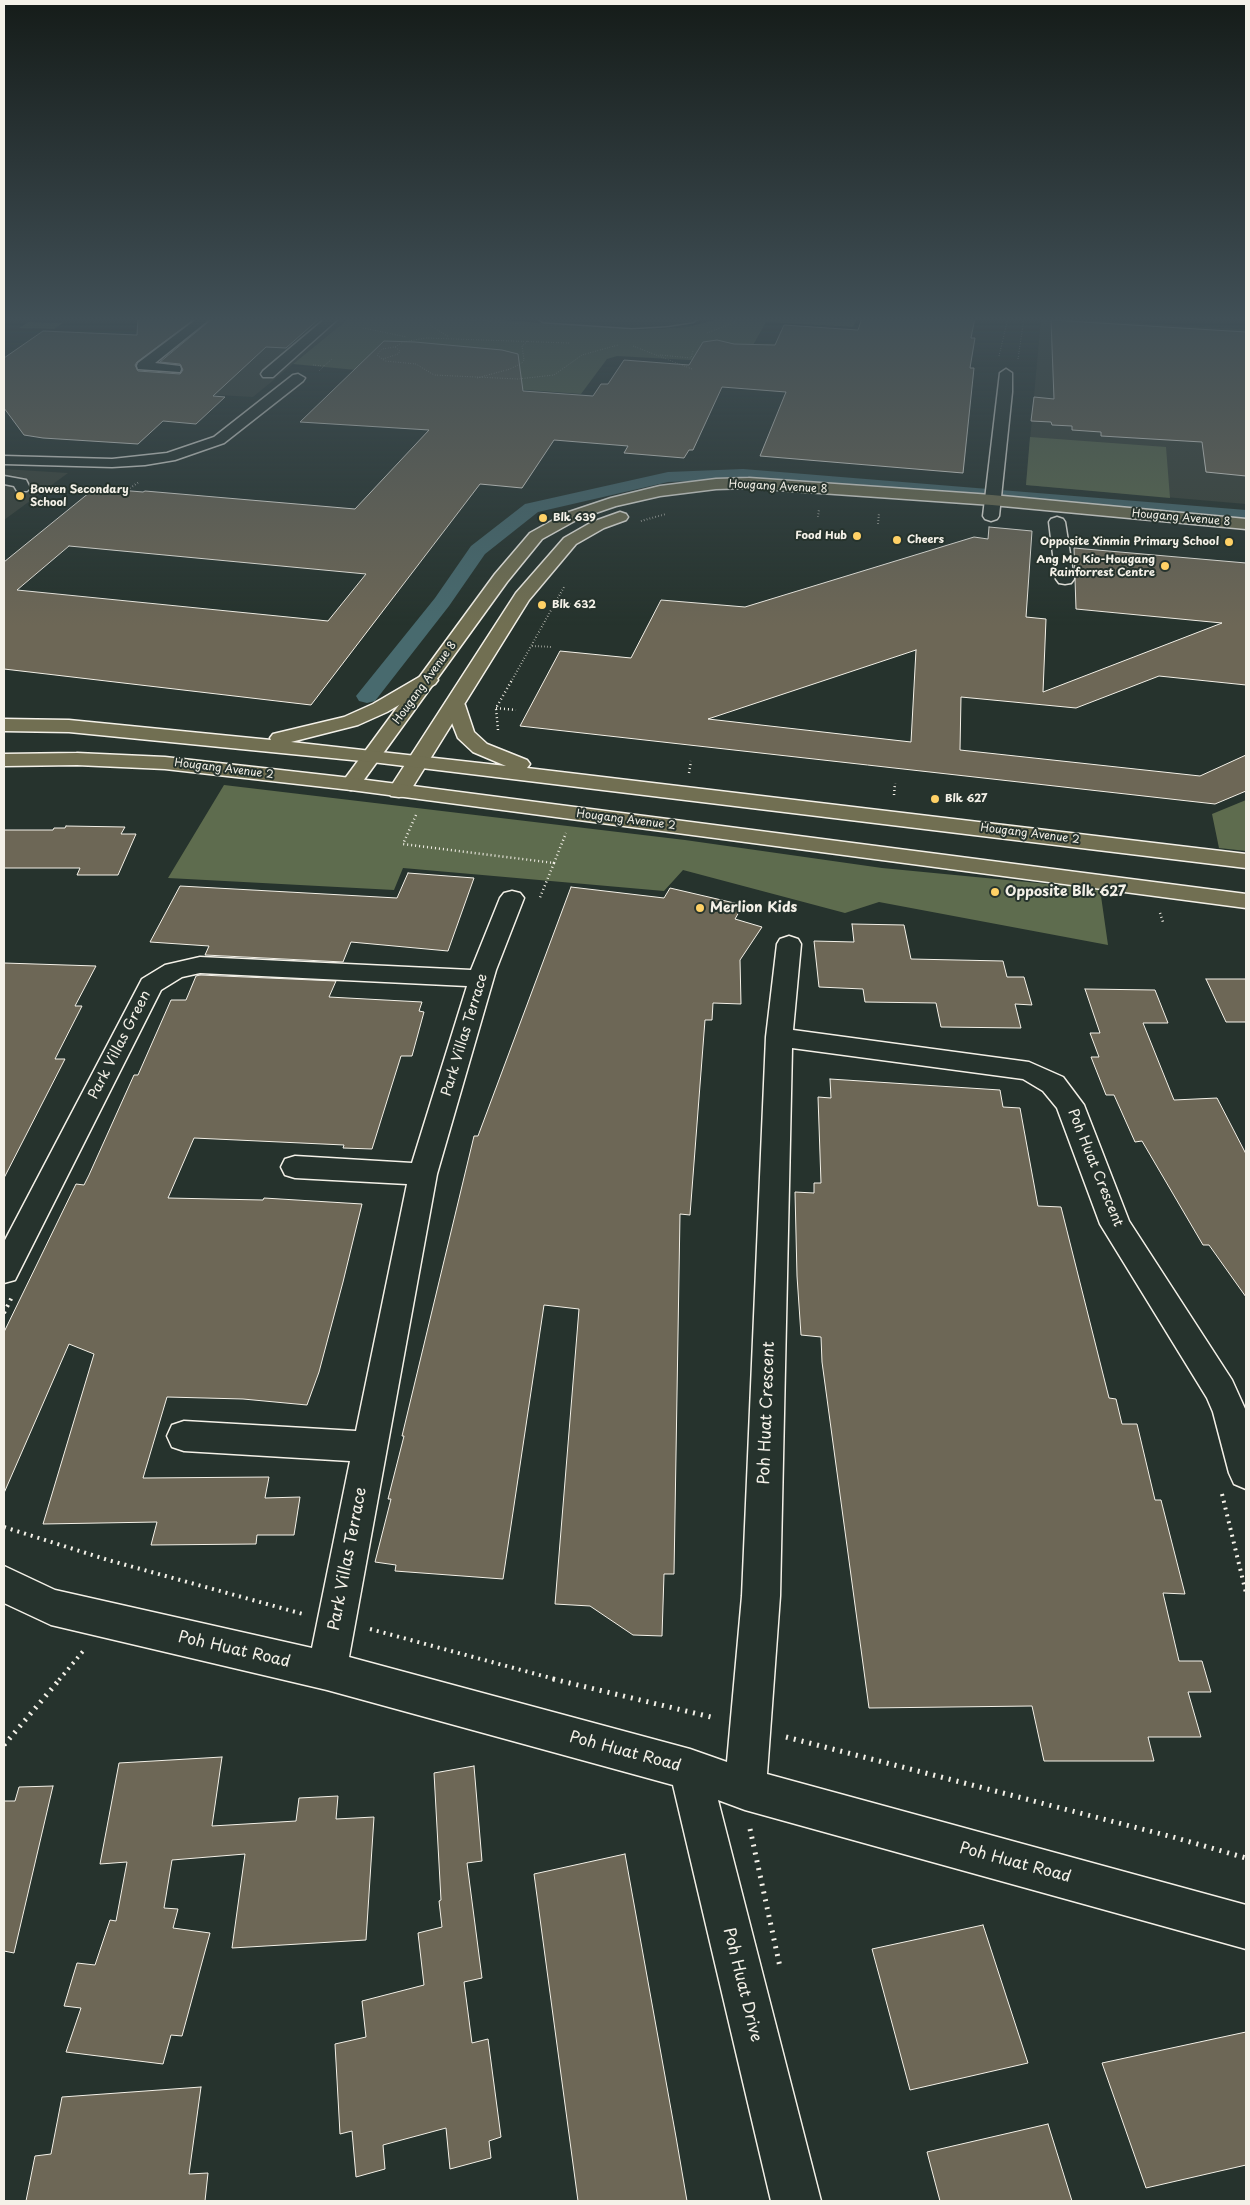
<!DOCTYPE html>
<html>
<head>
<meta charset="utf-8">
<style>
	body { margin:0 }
	#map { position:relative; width:1250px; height:2205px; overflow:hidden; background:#26332d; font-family:"Playpen Sans",sans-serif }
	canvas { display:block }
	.frame { position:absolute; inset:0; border:5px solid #f4f1e8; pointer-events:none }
</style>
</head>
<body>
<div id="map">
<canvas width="1250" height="2205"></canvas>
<div class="frame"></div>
</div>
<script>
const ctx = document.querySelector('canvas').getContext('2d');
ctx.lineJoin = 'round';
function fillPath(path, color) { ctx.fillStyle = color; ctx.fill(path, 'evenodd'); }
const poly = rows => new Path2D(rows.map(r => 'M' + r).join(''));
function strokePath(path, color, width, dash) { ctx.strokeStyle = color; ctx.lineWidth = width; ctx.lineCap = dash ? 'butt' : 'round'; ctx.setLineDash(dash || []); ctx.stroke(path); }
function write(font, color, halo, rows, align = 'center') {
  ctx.font = font + ' "Playpen Sans",sans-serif'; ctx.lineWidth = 4; ctx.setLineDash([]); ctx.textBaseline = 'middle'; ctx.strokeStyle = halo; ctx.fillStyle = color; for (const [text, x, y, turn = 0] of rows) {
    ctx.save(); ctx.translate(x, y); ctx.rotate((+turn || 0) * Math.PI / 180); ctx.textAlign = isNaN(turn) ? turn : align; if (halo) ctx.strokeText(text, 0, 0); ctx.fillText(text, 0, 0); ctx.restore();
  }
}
fillPath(poly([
	[193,318,349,318,253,397,61,386,98,357,141,359],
	[1041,318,1246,329,1246,504,1026,485],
	[4,469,68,473,4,520]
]), '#3b4339');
fillPath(poly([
	[349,318,475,318,637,330,687,327,723,318,857,318,853,327,766,322,743,363,617,356,607,359,581,394,350,377,356,370,293,364],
	[28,322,63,323,54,329,19,328],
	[1030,437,1166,447,1170,498,1026,485],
	[224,785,685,840,882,868,1100,889,1108,945,879,902,845,913,683,870,664,891,403,868,394,890,168,878],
	[1246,800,1246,851,1219,848,1212,814]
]), '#5e6c4e');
fillPath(poly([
	[743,469,1246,510,1246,522,743,479,668,482,538,512,485,554,449,606,375,701,367,703,359,701,356,696,435,598,471,546,525,504,668,472,743,469]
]), '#486a6e');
const building = poly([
	[138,318,196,318,137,362,135,365,138,371,180,374,183,370,180,364,160,362,213,318,320,318,286,348,266,347,213,396,225,397,196,424,163,421,138,444,43,438,24,435,4,408,4,358,43,331,137,335,138,318],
	[862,318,975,318,971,338,975,338,970,368,974,368,963,473,760,456,786,392,722,387,693,450,689,450,684,458,624,453,628,446,554,440,522,488,480,484,311,705,4,669,4,562,95,488,143,492,145,491,355,509,429,430,300,422,384,341,415,342,502,350,518,354,523,391,593,396,601,384,608,384,624,360,689,365,703,342,717,340,734,344,775,345,784,325,858,330,862,318],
	[69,546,366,574,328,621,17,590,69,546],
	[1051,320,1246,332,1246,476,1206,472,1202,442,1101,436,1101,432,1072,430,1072,426,1052,425,1051,422,1031,421,1034,397,1054,399,1051,320],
	[989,527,1032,531,1026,617,1046,619,1043,692,1222,623,1076,609,1074,548,1246,563,1246,685,1159,676,1076,708,961,697,960,750,1200,776,1246,755,1246,791,1215,804,520,726,560,651,631,658,661,600,745,607,974,537,988,539,989,527],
	[916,650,911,742,708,719,916,650],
	[66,826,125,827,121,834,136,834,118,875,77,875,80,868,4,868,4,830,53,830,54,828,65,828,66,826],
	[408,873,474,878,448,951,351,942,343,962,205,955,209,946,150,942,180,886,397,898,408,873],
	[571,887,664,898,670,888,743,905,735,919,762,927,740,960,741,1004,713,1003,712,1020,705,1020,690,1215,680,1214,674,1574,664,1574,662,1636,633,1635,590,1606,555,1604,579,1309,544,1305,503,1579,395,1571,396,1565,375,1562,391,1499,388,1499,404,1436,402,1436,474,1136,478,1136,571,887],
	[852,924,904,925,911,959,1003,961,1007,977,1024,977,1032,1005,1015,1004,1021,1028,941,1027,936,1003,865,1002,863,989,819,987,814,941,854,942,852,924],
	[4,963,96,966,75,1006,82,1006,55,1059,65,1059,4,1178,4,963],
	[200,975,336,981,329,997,422,1002,419,1011,424,1012,412,1056,401,1056,372,1149,343,1148,344,1145,194,1138,168,1198,263,1200,264,1198,362,1204,343,1282,319,1372,307,1405,243,1399,167,1397,143,1478,269,1477,265,1498,300,1497,294,1535,257,1535,256,1544,151,1545,157,1522,43,1524,94,1354,69,1344,4,1493,4,1332,76,1184,84,1185,89,1175,134,1075,138,1075,171,1000,186,1000,196,976,200,975],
	[1206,979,1246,979,1246,1022,1226,1022,1206,979],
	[1085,989,1155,990,1168,1023,1143,1023,1174,1100,1217,1098,1246,1154,1246,1297,1209,1245,1203,1245,1142,1141,1135,1142,1114,1095,1106,1095,1091,1057,1099,1057,1090,1033,1100,1033,1085,989],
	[830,1079,1000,1090,1003,1107,1020,1108,1038,1206,1061,1207,1109,1398,1116,1399,1122,1424,1137,1424,1155,1500,1161,1500,1185,1594,1163,1593,1179,1661,1202,1661,1211,1692,1188,1692,1201,1737,1148,1737,1154,1761,1044,1761,1032,1706,869,1708,822,1362,821,1337,801,1335,797,1276,795,1192,814,1193,814,1183,821,1183,818,1097,831,1098,830,1079],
	[222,1757,212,1826,296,1821,299,1798,338,1796,336,1819,374,1817,366,1940,232,1948,245,1854,172,1860,164,1908,178,1909,173,1928,210,1933,182,2036,171,2035,163,2064,66,2052,81,2008,64,2006,77,1963,95,1965,110,1920,116,1921,127,1862,100,1864,119,1763,222,1757],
	[474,1766,482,1861,467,1863,482,1978,464,1982,472,2043,488,2039,501,2137,489,2141,491,2158,450,2169,446,2128,383,2145,385,2169,356,2177,352,2131,340,2134,335,2044,366,2037,362,2001,424,1985,418,1933,442,1927,439,1901,441,1900,434,1773,474,1766],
	[53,1786,14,1953,4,1951,4,1801,15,1801,19,1787,53,1786],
	[625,1854,676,2137,687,2201,578,2201,534,1874,625,1854],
	[983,1925,1028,2063,910,2090,872,1949,983,1925],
	[1246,2032,1246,2165,1146,2188,1102,2063,1246,2032],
	[201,2087,189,2174,208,2173,205,2201,26,2201,35,2156,51,2154,62,2097,201,2087],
	[1048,2124,1072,2201,940,2201,927,2152,1048,2124]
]);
fillPath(building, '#6d6756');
strokePath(building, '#f4f1e8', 1);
const minor = poly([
	[198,318,211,318,155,363,180,366,181,369,180,372,138,369,137,366,138,363,198,318],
	[326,318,339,318,273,377,263,377,261,374,263,371,326,318],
	[537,318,589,318,632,320,699,318,693,322,667,326,632,328,543,322,537,318],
	[1006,369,1012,373,1012,392,999,516,997,519,991,521,985,519,983,516,1000,373,1006,369],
	[298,374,305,378,303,381,224,443,175,460,145,465,112,467,4,464,4,456,112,459,167,453,214,437,293,375,298,374],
	[4,476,26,480,30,488,27,491,17,491,14,486,4,484,4,476],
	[1057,517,1063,519,1065,522,1074,579,1071,583,1065,584,1059,583,1056,579,1049,522,1051,519,1057,517],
	[512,891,520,893,524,898,496,970,437,1174,349,1657,690,1749,727,1762,742,1596,766,1037,777,944,780,939,789,936,798,939,801,944,793,1030,1029,1062,1063,1077,1084,1105,1129,1221,1232,1380,1246,1411,1246,1489,1234,1484,1229,1473,1213,1412,1207,1398,1100,1224,1057,1108,1043,1091,1023,1079,792,1048,780,1596,767,1774,1246,1905,1246,1949,745,1810,718,1800,821,2201,771,2201,673,1785,327,1690,51,1625,4,1603,4,1566,55,1590,312,1648,350,1461,184,1451,172,1447,167,1436,172,1425,184,1421,356,1431,407,1184,295,1178,285,1175,281,1167,285,1159,295,1156,412,1163,467,986,200,973,182,977,161,990,15,1280,4,1283,4,1242,142,979,165,965,200,957,471,970,500,898,504,893,512,891]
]);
const major = poly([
	[749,478,992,495,1246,519,1246,529,992,505,749,488,716,489,660,496,616,506,578,519,542,539,507,582,358,788,351,790,344,788,340,784,344,780,495,574,530,533,566,513,611,498,660,486,716,479,749,478],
	[620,512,626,514,628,517,626,520,604,528,576,544,529,600,407,796,399,797,391,796,388,791,516,593,564,538,592,522,620,512]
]);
const highway = poly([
	[428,674,435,676,438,680,435,684,387,712,358,725,291,742,506,766,473,752,458,738,445,705,448,701,455,699,462,701,465,705,474,732,487,744,527,760,530,764,527,768,1246,854,1246,868,372,762,69,732,4,731,4,719,69,720,271,740,270,738,273,734,344,717,373,704,421,676,428,674],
	[77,753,165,757,351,778,1246,894,1246,908,351,790,165,769,77,765,4,766,4,754,77,753]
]);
strokePath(minor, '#f4f1e8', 3);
strokePath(major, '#f4f1e8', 3);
strokePath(highway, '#f4f1e8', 3);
strokePath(poly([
	[430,318,431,326,449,337],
	[443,318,524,324],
	[724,318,734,323],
	[363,328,407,337],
	[707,333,731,324,740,318],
	[569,343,426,338,403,342,395,347,382,349,377,355,385,361,416,364,434,375,518,379,554,375,582,355,618,345],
	[633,346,692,369],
	[660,355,691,358,693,351],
	[999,356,1008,318],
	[383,359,398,354,400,351,395,347],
	[1018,359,1024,318],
	[313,365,324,366,319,371],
	[324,366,332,359],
	[477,378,510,369,522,363,524,360,522,346,528,341]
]), '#f4f1e8', 1, [0.5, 2]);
strokePath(poly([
	[130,488,139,482],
	[818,517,819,509],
	[641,521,666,514],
	[878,524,879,513],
	[555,602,575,605],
	[532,646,552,647],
	[511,682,564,587]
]), '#f4f1e8', 2, [0.5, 2.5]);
strokePath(poly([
	[496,708,516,710],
	[498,730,496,708,512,680],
	[689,773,691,761],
	[894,795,895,783],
	[416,815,403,844,554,863,539,900],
	[554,863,566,833],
	[1160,913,1163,922]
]), '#f4f1e8', 2.5, [1, 3]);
strokePath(poly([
	[4,1313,12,1297],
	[1222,1494,1246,1593],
	[4,1527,108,1560,303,1614],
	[370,1629,558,1680],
	[59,1680,84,1650]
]), '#f4f1e8', 4, [2, 5]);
strokePath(poly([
	[553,1679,715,1718],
	[786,1737,1173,1837,1246,1858],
	[4,1745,60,1679],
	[750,1829,780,1967]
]), '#f4f1e8', 5, [2, 6]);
fillPath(minor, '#26332d');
fillPath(major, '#716f52');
fillPath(highway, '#716f52');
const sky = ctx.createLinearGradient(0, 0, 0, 626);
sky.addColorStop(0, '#151c19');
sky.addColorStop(0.51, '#415057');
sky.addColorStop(1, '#41505700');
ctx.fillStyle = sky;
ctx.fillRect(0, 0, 1250, 626);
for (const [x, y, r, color] of [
	[20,496,5,"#ffd166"],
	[543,518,5,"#ffd166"],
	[857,536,5,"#ffd166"],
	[897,540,5,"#ffd166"],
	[1229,542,5,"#ffd166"],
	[1165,566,5,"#ffd166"],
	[542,605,5,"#ffd166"],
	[935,799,5,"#ffd166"],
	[995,892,5,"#ffd166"],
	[700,908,5,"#ffd166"]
]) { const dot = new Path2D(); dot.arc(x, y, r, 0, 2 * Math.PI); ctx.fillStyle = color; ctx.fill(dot); strokePath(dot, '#26332d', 2); }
write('11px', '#f4f1e8', '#26332d', [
	["Hougang Avenue 8",778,487,3],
	["Hougang Avenue 8",1181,518,5],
	["Hougang Avenue 8",425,683,-54],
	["Hougang Avenue 2",224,769,7],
	["Hougang Avenue 2",626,820,7],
	["Hougang Avenue 2",1030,834,7]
]);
write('bold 11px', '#f4f1e8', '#26332d', [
	["Bowen Secondary",30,490],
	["School",30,503],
	["Blk 639",553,518],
	["Food Hub",847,536,"right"],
	["Cheers",907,540],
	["Opposite Xinmin Primary School",1219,542,"right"],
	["Ang Mo Kio-Hougang",1155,560,"right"],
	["Rainforrest Centre",1155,573,"right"],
	["Blk 632",552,605],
	["Blk 627",945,799]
], 'left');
write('bold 14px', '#f4f1e8', '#26332d', [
	["Opposite Blk 627",1005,892],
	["Merlion Kids",710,908]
], 'left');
write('14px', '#f4f1e8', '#26332d', [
	["Park Villas Terrace",465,1035,-73],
	["Park Villas Green",120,1045,-63],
	["Poh Huat Crescent",1095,1168,68]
]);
write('16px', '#f4f1e8', '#26332d', [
	["Poh Huat Crescent",767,1413,-88],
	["Park Villas Terrace",348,1559,-79],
	["Poh Huat Road",234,1650,13],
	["Poh Huat Road",625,1752,15],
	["Poh Huat Road",1015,1863,15],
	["Poh Huat Drive",742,1985,76]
]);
</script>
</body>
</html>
